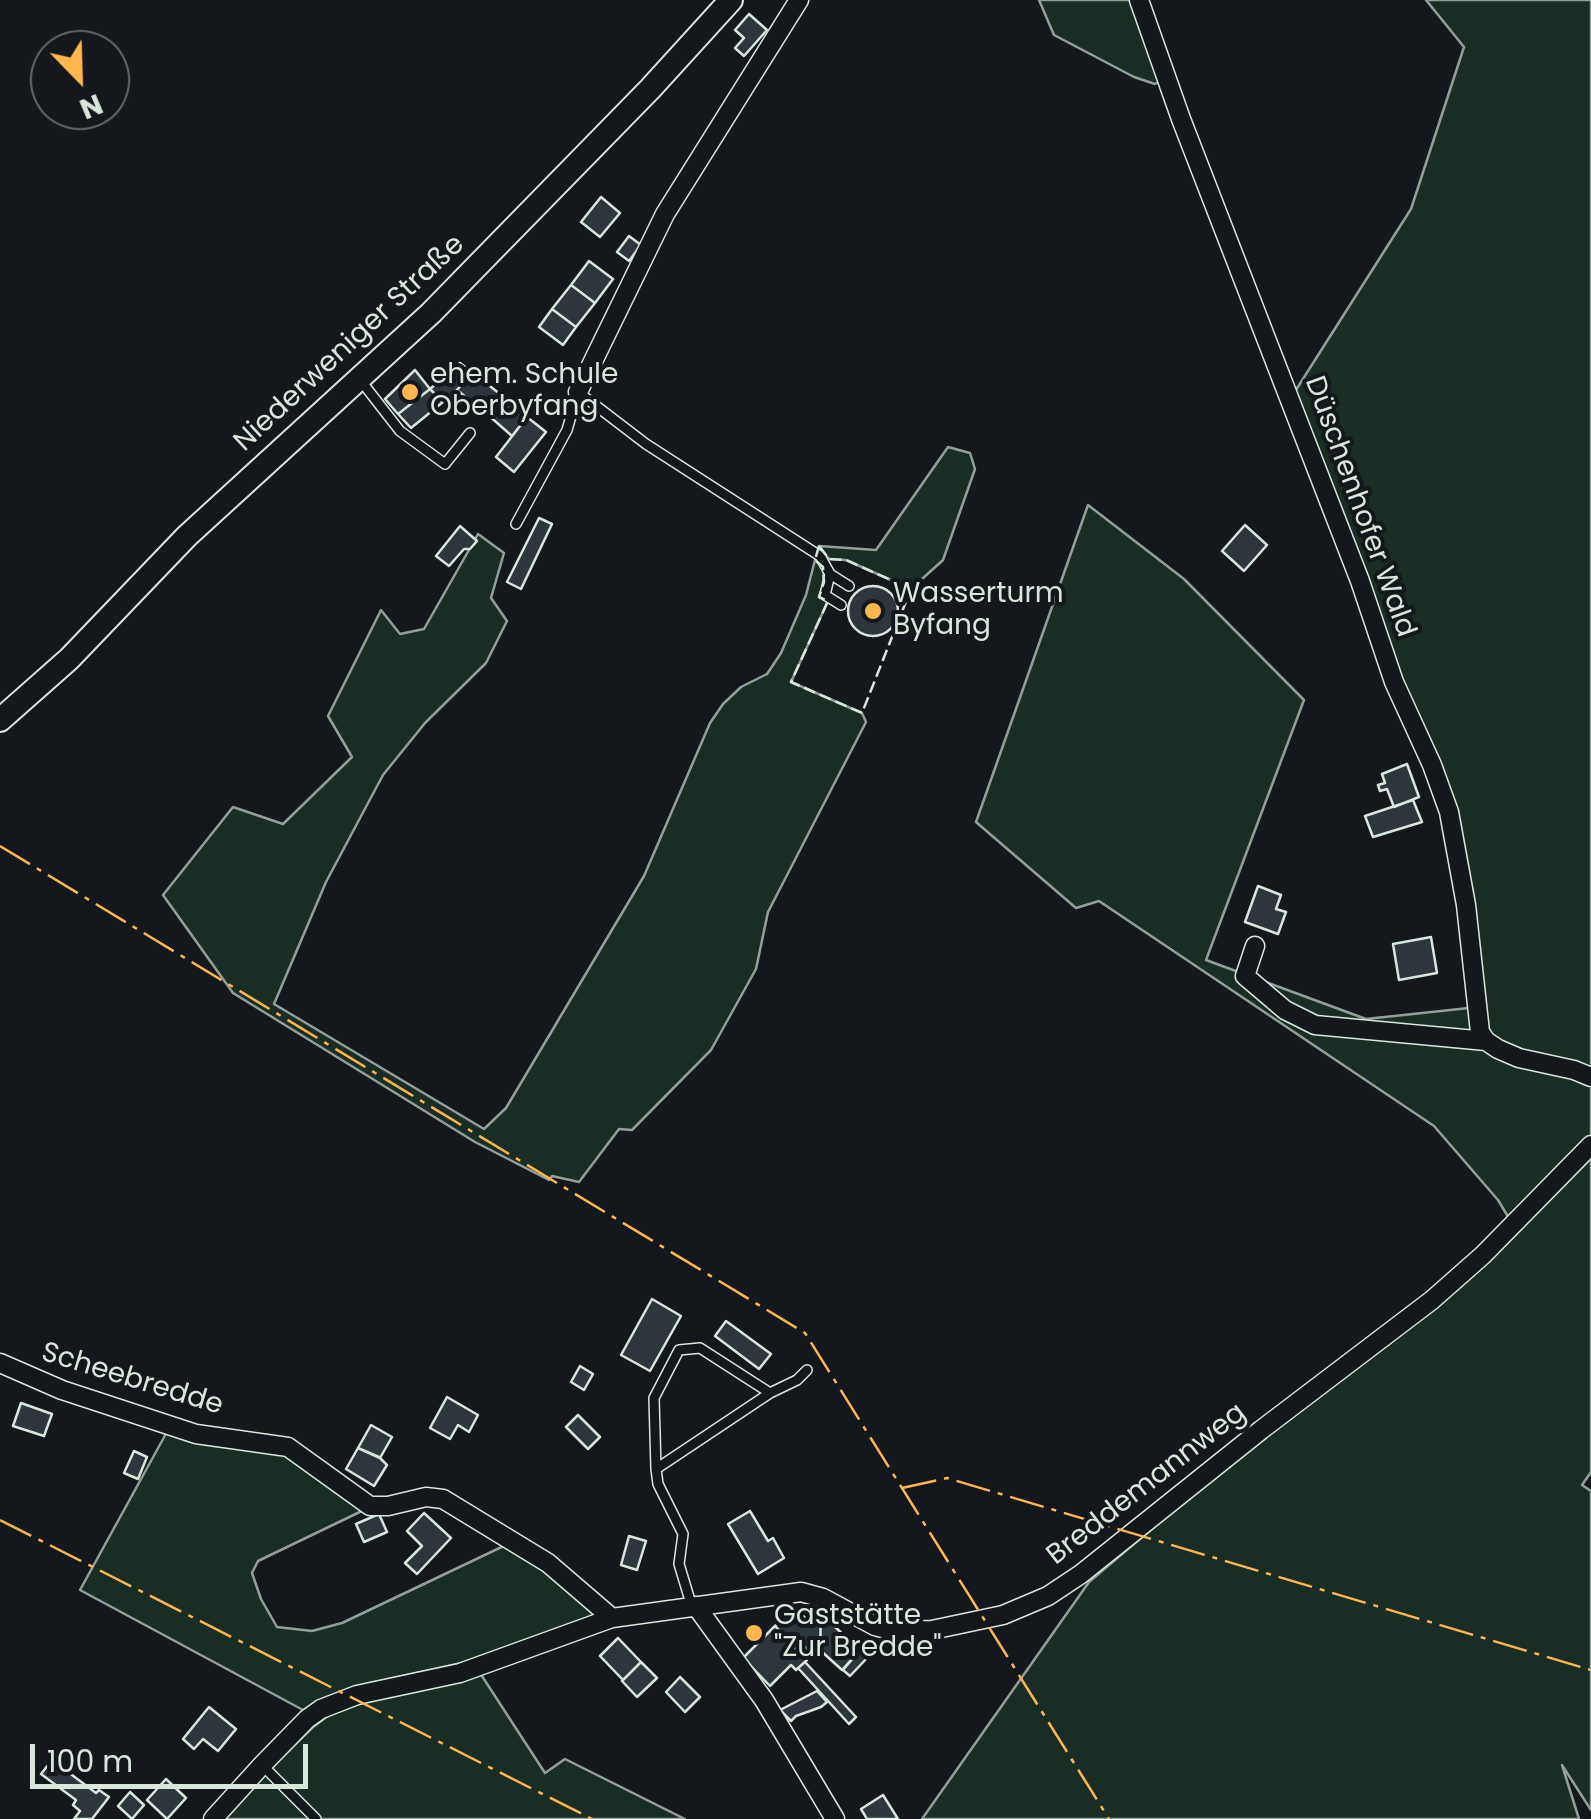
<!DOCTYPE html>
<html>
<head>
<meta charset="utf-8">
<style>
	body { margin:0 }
	#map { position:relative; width:1591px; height:1819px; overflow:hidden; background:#14181c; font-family:Poppins,sans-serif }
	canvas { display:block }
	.north { position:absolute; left:30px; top:30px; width:100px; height:100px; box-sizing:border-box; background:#14181c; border:2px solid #626a69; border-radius:50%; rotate:157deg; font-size:28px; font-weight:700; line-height:40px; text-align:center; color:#d8e6dc }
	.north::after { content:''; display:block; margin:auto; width:35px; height:45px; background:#ffb74d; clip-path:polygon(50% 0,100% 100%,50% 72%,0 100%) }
	.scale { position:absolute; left:30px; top:1744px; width:278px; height:45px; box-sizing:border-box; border:5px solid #d8e6dc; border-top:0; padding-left:12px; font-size:30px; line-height:35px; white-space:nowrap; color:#d8e6dc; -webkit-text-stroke:8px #14181c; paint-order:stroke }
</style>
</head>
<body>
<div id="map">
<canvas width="1591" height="1819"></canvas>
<div class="north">N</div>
<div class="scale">100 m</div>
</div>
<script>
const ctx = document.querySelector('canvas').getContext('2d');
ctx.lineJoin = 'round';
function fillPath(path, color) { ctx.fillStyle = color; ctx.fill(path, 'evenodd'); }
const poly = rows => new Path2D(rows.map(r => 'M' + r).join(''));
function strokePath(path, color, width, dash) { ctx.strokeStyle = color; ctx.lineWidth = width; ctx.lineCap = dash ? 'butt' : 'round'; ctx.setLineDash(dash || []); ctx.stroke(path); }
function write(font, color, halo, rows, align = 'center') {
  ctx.font = font + ' Poppins,sans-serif'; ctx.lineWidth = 8; ctx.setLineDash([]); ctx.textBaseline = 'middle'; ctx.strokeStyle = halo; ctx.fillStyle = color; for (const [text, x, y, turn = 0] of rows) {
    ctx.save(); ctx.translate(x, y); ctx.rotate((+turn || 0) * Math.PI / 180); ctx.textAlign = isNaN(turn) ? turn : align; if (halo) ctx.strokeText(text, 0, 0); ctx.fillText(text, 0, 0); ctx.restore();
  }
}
const green = poly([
	[1039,0,1136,0,1164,79,1155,84,1134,77,1054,35,1039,0],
	[1426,0,1591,0,1591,1472,1582,1485,1591,1491,1591,1810,1562,1765,1579,1819,922,1819,1089,1582,1494,1239,1510,1220,1498,1200,1434,1126,1099,901,1076,908,976,822,1088,505,1184,579,1304,700,1206,960,1366,1019,1469,1008,1447,814,1287,404,1411,209,1464,47,1426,0],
	[948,447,970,453,975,469,943,560,911,589,846,560,829,559,819,546,876,550,948,447],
	[478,534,504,553,491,598,507,621,486,663,425,723,383,775,326,882,274,1004,484,1129,506,1108,644,876,710,723,723,704,741,687,767,674,781,653,806,595,815,560,823,567,824,582,819,597,828,601,791,682,862,713,866,722,768,912,756,969,711,1050,632,1130,619,1129,579,1182,552,1176,549,1180,475,1142,233,993,163,895,233,807,283,824,352,757,328,716,381,610,400,634,424,629,478,534],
	[168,1430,293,1455,366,1509,258,1561,252,1573,261,1599,277,1627,312,1631,342,1623,510,1543,600,1613,480,1659,371,1683,336,1694,303,1710,80,1590,168,1430],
	[480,1673,545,1773,565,1759,685,1819,225,1819,255,1782,313,1727,336,1710,480,1673]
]);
fillPath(green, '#1a2d24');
strokePath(green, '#939e99', 2.5);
const building = poly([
	[749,14,767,30,744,56,735,48,744,38,735,30,749,14],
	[601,197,620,213,600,237,581,222,601,197],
	[629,236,641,245,629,261,617,252,629,236],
	[589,261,613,279,595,303,571,285,589,261],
	[571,285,595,303,576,327,552,309,571,285],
	[552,309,576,327,563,345,539,327,552,309],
	[460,363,472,372,457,390,442,402,430,389,460,363],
	[415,370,430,389,398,414,385,399,415,370],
	[472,372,500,394,487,414,457,390,472,372],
	[430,389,443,402,411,428,398,414,430,389],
	[500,394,527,417,512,436,487,414,500,394],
	[527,417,546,432,514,472,496,457,527,417],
	[539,518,552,524,521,589,507,582,539,518],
	[1245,525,1267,545,1244,571,1222,551,1245,525],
	[460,526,477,541,470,549,464,549,449,566,436,556,460,526],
	'848 611a25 25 0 1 1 50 0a25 25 0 1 1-50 0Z',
	[1407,764,1419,797,1394,807,1387,789,1380,791,1378,785,1385,783,1382,774,1407,764],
	[1413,800,1422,822,1373,837,1365,816,1413,800],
	[1258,886,1281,895,1276,909,1286,912,1278,934,1245,922,1258,886],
	[1431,937,1437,973,1399,980,1393,944,1431,937],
	[652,1299,681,1316,650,1371,621,1355,652,1299],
	[726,1321,771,1354,759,1369,715,1336,726,1321],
	[580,1366,593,1374,584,1390,571,1382,580,1366],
	[447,1397,478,1415,469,1432,458,1425,450,1439,430,1428,447,1397],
	[21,1403,52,1414,44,1436,13,1426,21,1403],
	[578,1415,600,1437,588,1449,566,1427,578,1415],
	[371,1425,392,1437,380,1458,358,1448,371,1425],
	[358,1448,379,1457,387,1465,374,1486,346,1469,358,1448],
	[134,1451,147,1457,138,1479,124,1473,134,1451],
	[750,1511,768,1541,773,1538,784,1558,758,1574,728,1524,750,1511],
	[424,1513,451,1538,417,1574,405,1563,422,1546,407,1531,424,1513],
	[379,1514,387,1532,364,1542,356,1524,379,1514],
	[629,1536,646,1541,637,1570,621,1565,629,1536],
	[795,1607,811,1624,821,1614,820,1650,814,1655,800,1642,795,1648,775,1626,795,1607],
	[821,1614,860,1650,842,1670,820,1650,821,1614],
	[775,1626,807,1660,796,1670,791,1665,770,1686,743,1658,775,1626],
	[618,1638,641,1662,623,1680,600,1656,618,1638],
	[860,1650,868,1657,850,1676,843,1670,860,1650],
	[641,1662,657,1678,637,1697,622,1681,641,1662],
	[805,1662,856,1717,849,1724,798,1668,805,1662],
	[680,1677,700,1697,685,1712,666,1692,680,1677],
	[817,1691,827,1702,821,1707,796,1716,791,1721,780,1710,817,1691],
	[209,1707,236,1729,218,1751,203,1739,194,1749,183,1739,209,1707],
	[52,1760,96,1793,99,1790,109,1797,92,1819,74,1819,80,1811,73,1805,76,1800,41,1774,52,1760],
	[166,1779,186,1798,167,1819,147,1800,166,1779],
	[130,1792,144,1805,132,1819,118,1806,130,1792],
	[883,1795,898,1819,867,1819,861,1809,883,1795]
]);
fillPath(building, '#2c363c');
strokePath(building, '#d8e6dc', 2.5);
const lane = poly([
	[361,381,400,431,445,464,470,433],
	[516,524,567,430,578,392,646,444,820,556,830,574,825,595,841,605],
	[830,574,849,586],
	[770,1393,797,1380,807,1370],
	[656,1469,770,1393,700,1348,679,1350,654,1398,656,1469,658,1484,683,1534,679,1564,692,1607],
	[262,1765,316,1819]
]);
const street = poly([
	[1139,0,1181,119,1360,581,1394,682,1432,765,1449,812,1466,905,1480,1032,1486,1041,1498,1049,1519,1058,1574,1070,1591,1077],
	[578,392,665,214,799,0],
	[1255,946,1245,976,1285,1010,1315,1025,1486,1041],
	[0,1363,62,1390,196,1434,288,1447,370,1506,388,1506,426,1497,443,1499,548,1563,612,1618],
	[696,1606,764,1700,835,1819],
	[213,1819,262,1765,307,1719,321,1709,357,1695,460,1673,612,1618,801,1592,823,1598,875,1626,894,1631,932,1630,1003,1615,1048,1596,1081,1574,1261,1430,1432,1300,1483,1255,1591,1145]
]);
const secondary = poly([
	[0,720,69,659,187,536,431,313,650,89,731,0]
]);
strokePath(lane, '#d8e6dc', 12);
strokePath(street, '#d8e6dc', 21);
strokePath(secondary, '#d8e6dc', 26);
strokePath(lane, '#14181c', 9);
strokePath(street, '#14181c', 18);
strokePath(secondary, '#14181c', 22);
strokePath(poly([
	[819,546,829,559,846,560,911,589,862,713,791,682,828,601,819,597,824,582,823,567,815,560,819,546]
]), '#d8e6dc', 2.5, [12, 5]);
strokePath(poly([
	[0,846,805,1333,1109,1819],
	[902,1488,947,1478,1591,1670],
	[0,1520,592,1819]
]), '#ffb74d', 2.5, [35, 8, 5, 8]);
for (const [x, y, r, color] of [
	[410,392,10,"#ffb74d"],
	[873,611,10,"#ffb74d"],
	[754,1633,10,"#ffb74d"]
]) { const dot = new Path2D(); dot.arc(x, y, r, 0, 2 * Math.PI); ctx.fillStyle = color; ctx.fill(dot); strokePath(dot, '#14181c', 4); }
write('28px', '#d8e6dc', '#14181c', [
	["Niederweniger Straße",350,344,-43],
	["Düschenhofer Wald",1359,507,70],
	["Scheebredde",132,1380,17],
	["Breddemannweg",1147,1485,-38]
]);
write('28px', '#d8e6dc', '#14181c', [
	["ehem. Schule",430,376],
	["Oberbyfang",430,408],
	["Wasserturm",893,595],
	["Byfang",893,627],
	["Gaststätte",774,1617],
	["\"Zur Bredde\"",774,1649]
], 'left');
</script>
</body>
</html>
